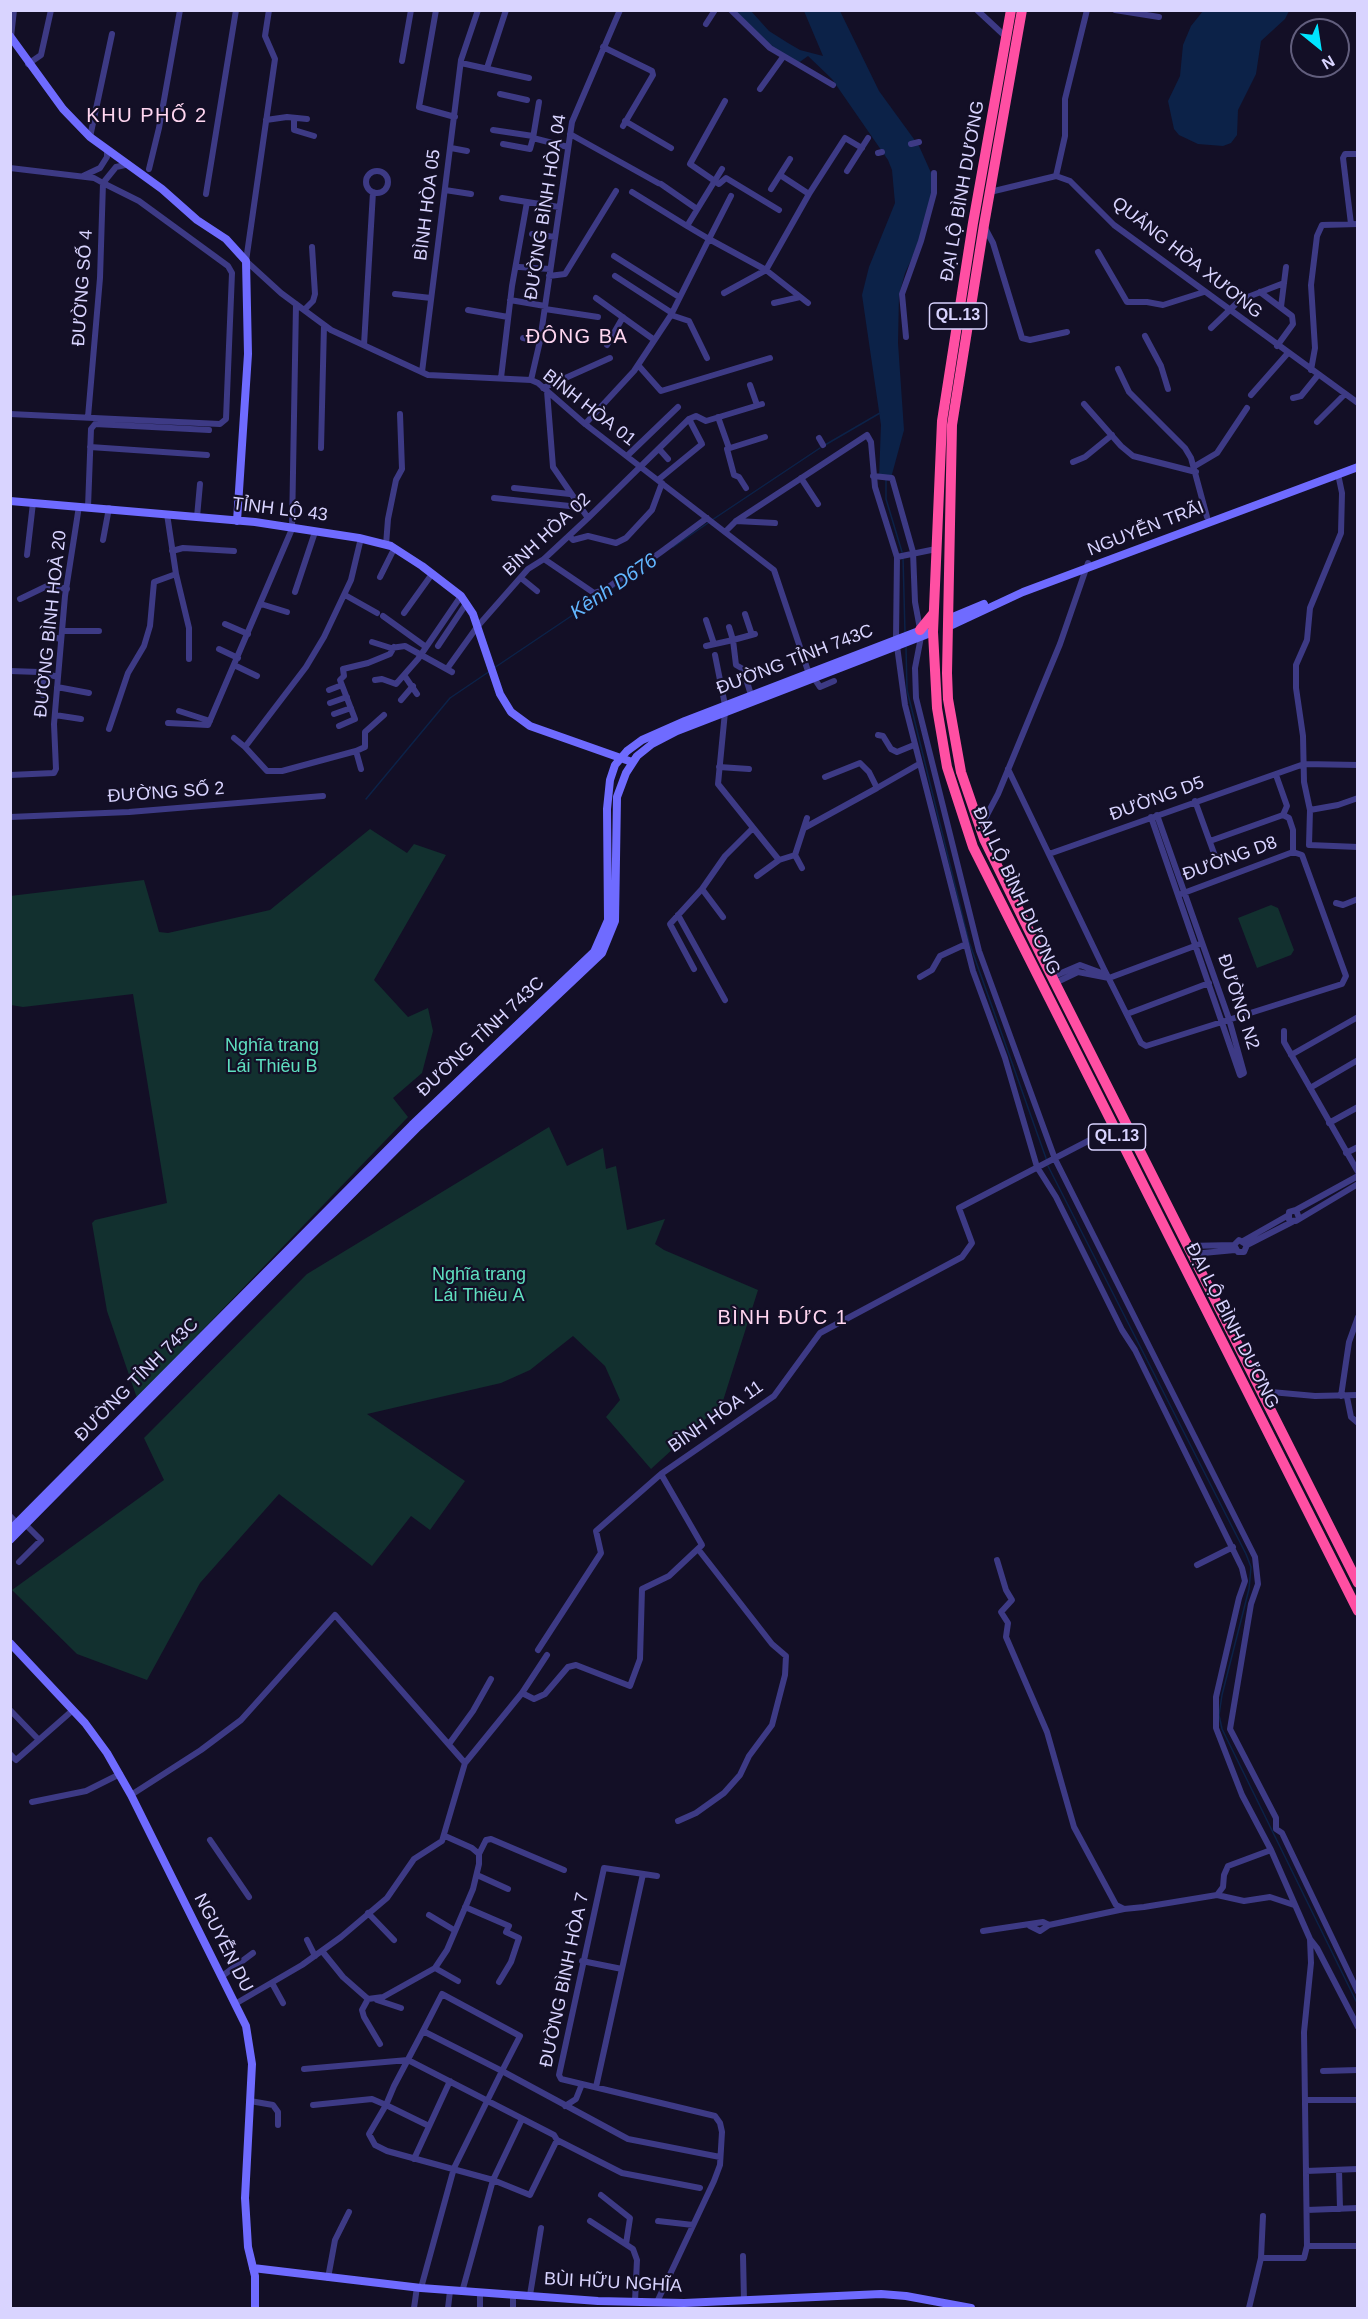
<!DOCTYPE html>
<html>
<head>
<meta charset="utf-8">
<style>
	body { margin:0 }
	#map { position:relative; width:1368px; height:2319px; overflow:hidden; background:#130f26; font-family:Arial,sans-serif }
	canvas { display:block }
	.frame { position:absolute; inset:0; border:12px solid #d9d4ff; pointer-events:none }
	.north { position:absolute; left:1290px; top:18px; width:60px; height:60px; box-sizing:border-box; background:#130f26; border:2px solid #625e7d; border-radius:50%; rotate:150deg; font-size:16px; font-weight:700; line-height:24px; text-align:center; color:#d9d4ff }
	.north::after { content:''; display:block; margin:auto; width:21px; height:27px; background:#00e5ff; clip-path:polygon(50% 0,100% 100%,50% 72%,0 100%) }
</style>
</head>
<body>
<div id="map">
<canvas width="1368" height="2319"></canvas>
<div class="frame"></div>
<div class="north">N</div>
</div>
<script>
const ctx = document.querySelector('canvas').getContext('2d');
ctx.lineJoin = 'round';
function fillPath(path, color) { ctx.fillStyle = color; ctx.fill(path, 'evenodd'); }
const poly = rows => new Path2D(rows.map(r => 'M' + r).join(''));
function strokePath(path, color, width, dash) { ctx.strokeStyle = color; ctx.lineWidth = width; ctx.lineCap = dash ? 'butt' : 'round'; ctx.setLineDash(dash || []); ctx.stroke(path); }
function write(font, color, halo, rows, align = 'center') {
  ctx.font = font + ' Arial,sans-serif'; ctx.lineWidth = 4.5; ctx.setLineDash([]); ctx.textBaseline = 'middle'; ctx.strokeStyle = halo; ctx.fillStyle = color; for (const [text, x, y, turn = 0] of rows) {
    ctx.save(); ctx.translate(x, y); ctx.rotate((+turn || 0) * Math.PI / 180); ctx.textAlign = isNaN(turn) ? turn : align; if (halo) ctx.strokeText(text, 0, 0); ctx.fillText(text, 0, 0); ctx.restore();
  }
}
fillPath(poly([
	[370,829,407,853,414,844,446,855,374,980,408,1017,428,1008,433,1031,422,1073,393,1098,408,1117,137,1398,107,1311,92,1223,95,1220,167,1203,133,994,23,1007,11,1005,10,896,144,880,159,932,168,933,270,910],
	[1271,905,1278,908,1294,950,1291,955,1257,968,1238,918],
	[549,1127,567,1166,603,1148,606,1169,616,1166,627,1230,665,1219,655,1244,664,1250,758,1290,722,1404,651,1469,606,1417,620,1400,605,1366,573,1336,530,1370,501,1383,367,1414,465,1481,430,1530,411,1516,372,1566,279,1494,200,1583,147,1680,77,1654,12,1590,164,1480,144,1438,307,1274]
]), '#12302f');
fillPath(poly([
	[734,11,751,11,769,31,788,43,800,50,823,56,804,11,840,11,879,91,919,146,932,175,932,193,920,241,905,273,899,295,898,343,904,430,891,478,879,478,881,425,862,295,869,267,895,203,892,170,888,160,832,79,808,56,797,64,771,47],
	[1203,11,1289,11,1285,19,1261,41,1256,74,1238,110,1237,135,1231,143,1223,146,1198,144,1179,135,1174,129,1168,101,1180,76,1183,45,1191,26]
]), '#0c2248');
strokePath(poly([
	[825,445,880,413],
	[886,478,886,499,902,552],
	[712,520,820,448],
	[673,547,708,523],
	[903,557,905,633],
	[613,588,654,560],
	[906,647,907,690,969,942,1047,1161],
	[494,668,607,592],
	[366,799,450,698,490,671],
	[1048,1166,1246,1554,1251,1567,1249,1589,1222,1695,1219,1715,1222,1729,1358,2005]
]), '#0c2248', 1.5);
strokePath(poly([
	[269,10,265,36,275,59,246,261,281,293,331,330,428,375,531,380,538,383,585,424,774,570,809,674],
	[436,10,419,107,455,117],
	[731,10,770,48,833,85],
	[977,10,1006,37],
	[1115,10,1159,17],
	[706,24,715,10],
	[11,37,14,10],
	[603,47,652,71,653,75,623,126],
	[402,61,411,10],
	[461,63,529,78],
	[28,64,41,55,51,10],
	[487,68,506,10],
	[760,89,783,57],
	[500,94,527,100],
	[725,101,690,164,719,184,726,178,779,210],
	[539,102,533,138,568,147],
	[294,118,294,130,314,136],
	[266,120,287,117,307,119],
	[625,121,671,148],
	[493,130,533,136],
	[570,134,658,183],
	[90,137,112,34],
	[503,144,530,149,533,138],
	[911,144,919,142],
	[451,148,467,151],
	[878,153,882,152],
	[10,168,94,178,103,183,100,278,88,417],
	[149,169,159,128,180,10],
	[722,169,687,226,709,239,731,196],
	'366 182a11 11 0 1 1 22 0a11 11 0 1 1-22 0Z',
	[847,171,868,138],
	[780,175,809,194],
	[83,176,100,168,107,157,107,151],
	[1056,176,1065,136,1065,99,1087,10],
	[661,184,697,209],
	[771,189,790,159],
	[445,190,471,194],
	[632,192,687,226],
	[990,192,1056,176,1070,181,1114,225,1358,403],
	[206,194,236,10],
	[502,198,559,207],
	[1351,224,1343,158,1345,154,1358,154],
	[985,228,993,243,1022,338,1030,340,1067,332],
	[532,234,555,237],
	[1098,252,1127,302,1147,302,1163,305,1204,292],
	[614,256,679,297],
	[519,267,550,269],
	[549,276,565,274,616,191],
	[615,276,672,313],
	[1260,292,1292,316,1293,324,1277,346],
	[724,293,766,270,809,194,845,138,862,148],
	[395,294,431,298],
	[596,298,653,339],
	[510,300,545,306],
	[774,303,800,297],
	[1281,307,1286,267],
	[545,309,598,317],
	[304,310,313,301,315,294,312,247],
	[468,310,508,317],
	[671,315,689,321,707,358],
	[1211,328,1240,300,1284,283],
	[1145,336,1161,366,1168,389],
	[906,337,902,294,921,241,934,193,934,173],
	[523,338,540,341],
	[364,345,373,192],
	[607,345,623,317],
	[638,365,661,391,770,358],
	[1118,369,1129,392,1185,448,1191,458,1207,517],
	[1311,370,1315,348,1311,285,1317,236,1322,225,1358,224],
	[422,372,461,60,478,10],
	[501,378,512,286,527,202],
	[531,380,540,341,572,122,620,10],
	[750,385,757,405],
	[543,388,610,358],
	[547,391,553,467,588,518],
	[1251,395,1288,353],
	[1293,398,1301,396,1318,375],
	[1084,404,1121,446,1133,456,1196,472],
	[10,414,220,424,226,419,232,273,228,266,139,201,103,183,116,167,125,165],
	[718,417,729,448],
	[1317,422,1345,394],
	[585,424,634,371,671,315,709,239,766,270,808,303],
	[819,438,823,445],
	[90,447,207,455],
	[321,448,324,325],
	[660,450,668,459],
	[627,456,678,407],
	[1073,462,1085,457,1112,435],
	[1195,466,1217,453,1247,408],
	[1338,474,1342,493,1341,533,1310,608,1307,640,1296,665,1296,688,1303,736,1304,782,1310,810,1309,845,1358,847],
	[873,476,892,478,913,552,915,602,920,629],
	[801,478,818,504],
	[658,480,702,444,689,419,696,416,706,421,762,404],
	[514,488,570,494],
	[746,488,739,477,734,475,727,449,765,437],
	[494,498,579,507],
	[88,507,91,429,95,424,209,430],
	[197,517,200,484],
	[736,521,775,523],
	[725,532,736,521,867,435,871,442,875,487,897,557,896,639],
	[569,536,573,540,588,536,616,543,626,538,652,510,662,483],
	[103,540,109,508],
	[386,545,388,519,396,480,402,469,400,414],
	[172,551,183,548,234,551],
	[27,555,33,503],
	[648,555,654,557,661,552,707,518],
	[897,557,936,549],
	[544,559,594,593,606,589,628,573],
	[176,574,189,628,189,659],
	[380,577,394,549],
	[521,578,537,591],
	[295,592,315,532],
	[345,595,377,613],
	[20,599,47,586,67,589],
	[261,604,287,612],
	[404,613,432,574],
	[745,614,752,635],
	[383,616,426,647],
	[706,620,714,644],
	[225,624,248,634],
	[729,627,733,640,755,634],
	[62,631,99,631],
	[43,635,61,639],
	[921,637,915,668,916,698,979,951,1055,1159,1255,1557,1258,1584,1251,1604,1230,1729,1276,1818,1276,1829,1282,1833,1358,1992],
	[372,642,391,648,405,646,452,672],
	[438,646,466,604],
	[706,646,733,640,736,665,743,669,751,695],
	[897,646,905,705,973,971,1005,1058,1037,1167,1056,1197,1122,1330,1135,1350,1242,1568,1245,1581,1239,1598,1216,1697,1216,1728,1242,1795,1271,1850,1310,1939,1311,1963,1304,2032,1307,2246,1358,2246],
	[219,649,238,658],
	[715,655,725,705],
	[234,665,257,676],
	[449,666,477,627,528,569,544,559,588,518,689,419],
	[10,671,39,672,58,677],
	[404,675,417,694],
	[814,678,820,687,834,681],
	[375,680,382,679,396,684,418,659,461,596],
	[57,687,89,693],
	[329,690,342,685],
	[43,695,42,683,48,675],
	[401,700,413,686],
	[330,703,347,697],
	[179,711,210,721],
	[725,712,718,784,779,860],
	[334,714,351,708],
	[55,715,81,719],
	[168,723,208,725,292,529,296,304],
	[339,726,355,719,340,680,344,676,343,669,368,663,390,654,394,647],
	[109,729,128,673,144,646,150,626,154,582,176,574,167,514],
	[878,735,883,736,891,749,897,752,914,745],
	[234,738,245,747],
	[356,751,365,747,365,732,384,715],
	[719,767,749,769],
	[361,769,356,751,282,771,267,771,245,747,306,667,324,637,351,580,361,538],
	[1008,769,1104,969,1141,1043,1146,1046,1342,984,1346,976,1302,855,1293,852],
	[10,775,54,773,56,769,54,724,58,677,65,596,79,506],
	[1276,775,1287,806,1283,815],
	[825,777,860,763,869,772,877,788,919,764],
	[1195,801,1215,856],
	[1310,810,1338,805,1358,798],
	[1157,815,1229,1019,1244,1073,1240,1075],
	[1283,815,1289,818,1293,830,1293,852],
	[10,817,129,812,323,796],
	[1151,817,1240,1075],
	[806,827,877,788],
	[980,828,998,794,1060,644,1088,563],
	[1210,841,1283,815],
	[1049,854,1304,764,1358,765],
	[795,855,802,868],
	[757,876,779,860,795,855,807,818],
	[702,889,723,917],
	[1181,894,1293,852],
	[1336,903,1343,905,1358,899],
	[678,915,725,1000],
	[694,969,670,924,702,889,725,856,753,828],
	[920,977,932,970,940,956,966,944],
	[1052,977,1080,965,1099,972,1101,976],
	[1055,983,1078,972,1109,978,1200,944],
	[1127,1014,1209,983],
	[1284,1031,1284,1042,1358,1172],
	[1291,1055,1358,1017],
	[1310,1088,1358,1060],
	[1329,1123,1358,1107],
	[1346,1153,1358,1147],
	[1296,1210,1358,1176],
	[1299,1218,1296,1210,1289,1212,1289,1220,1296,1221,1358,1184],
	[1243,1241,1287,1216],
	[1247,1245,1239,1240,1234,1245,1238,1252,1244,1252,1247,1245,1292,1222],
	[1187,1246,1234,1245],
	[1192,1254,1235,1250],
	[1260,1391,1315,1396,1358,1395],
	[1341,1396,1349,1342,1358,1317],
	[1347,1397,1351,1417,1358,1423],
	[10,1516,17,1523],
	[997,1560,1006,1590,1012,1600,1001,1612,1008,1623,1006,1637,1047,1732,1074,1827,1116,1905,1124,1909,1144,1907,1217,1895,1223,1887,1224,1875,1228,1866,1271,1850],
	[19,1562,41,1540,26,1525],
	[1197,1565,1233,1547],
	[538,1650,601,1553,596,1531,661,1474,774,1396,820,1333,962,1257,972,1243,959,1208,1113,1128],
	[522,1693,547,1655],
	[10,1710,38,1739],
	[449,1744,473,1711,491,1679],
	[10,1754,16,1760,73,1710],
	[131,1795,201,1750,241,1720,335,1615,465,1763],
	[32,1802,86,1791,120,1774],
	[678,1821,696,1813,724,1793,740,1775,749,1756,772,1725,785,1675,786,1656,772,1644,698,1549],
	[210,1840,249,1897],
	[479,1854,486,1840,491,1839,564,1870],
	[477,1875,508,1889],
	[657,1876,604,1868,559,2075,561,2079,715,2116,720,2123,722,2132,720,2165,714,2181,657,2302],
	[1217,1895,1244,1901,1270,1897,1294,1905],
	[465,1907,509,1926,506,1932,519,1938,511,1962,499,1982],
	[368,1913,394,1940],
	[429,1915,454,1930],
	[1030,1926,1040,1931,1049,1925],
	[983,1931,1043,1922,1049,1925,1124,1909],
	[1310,1939,1317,1948,1358,2027],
	[307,1940,315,1956],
	[322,1951,343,1977,368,1999,383,1997,435,1968,447,1950,473,1889,479,1864,479,1854,472,1848,445,1836],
	[582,1961,622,1969,643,1874],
	[435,1968,458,1981],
	[221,1977,253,1953],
	[272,1983,283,2003],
	[368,1999,362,2010,364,2017,380,2044],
	[377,2000,401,2008],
	[235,2004,302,1965,341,1937,387,1898,414,1859,442,1841,465,1763,522,1693,534,1699,545,1694,568,1667,576,1665,630,1686,640,1659,642,1589,669,1576,702,1545,661,1474],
	[304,2069,408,2060,554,2135,557,2140,530,2195,493,2180,387,2151,375,2145,369,2134,386,2105,429,2126],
	[1323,2071,1358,2070],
	[596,2087,622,1969],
	[1305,2100,1358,2100],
	[250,2101,273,2105,278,2112,278,2125],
	[313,2105,372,2099,386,2105,394,2086,423,2031,442,1994,520,2036,502,2071,423,2031],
	[565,2106,576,2099,582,2084],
	[557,2140,622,2173,700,2188],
	[414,2159,450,2081],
	[1339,2170,1340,2209],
	[1306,2171,1358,2169],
	[601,2195,630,2218,626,2244],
	[1307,2210,1358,2208],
	[590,2221,633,2249,637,2260,635,2301],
	[658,2221,693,2225],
	[743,2256,744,2301],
	[1261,2258,1263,2216],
	[328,2278,335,2240,349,2212],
	[421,2288,454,2168,502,2071,628,2139,720,2157],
	[462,2292,493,2180,522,2119],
	[480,2293,480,2308],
	[513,2294,513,2308],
	[530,2295,541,2228],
	[414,2308,417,2287],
	[448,2308,450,2291],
	[1249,2308,1261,2258,1304,2258,1307,2246]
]), '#3d3a85', 6);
strokePath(poly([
	[10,36,63,109,90,137,162,189,197,220,226,239,246,261,248,354,237,521],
	[10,501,255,522,359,538,391,546,422,566,461,596,473,614,500,694,511,712,530,726,632,762],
	[948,619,984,604],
	[948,627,1023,592,1358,467],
	[10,1530,412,1125,594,952,608,920,607,809,610,780,615,765,627,751,642,740,685,721,924,629],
	[10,1540,419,1126,602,953,615,921,617,797,626,773,637,756,652,744,677,731,933,632],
	[10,1643,85,1723,107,1753,131,1795,246,2026,252,2064,245,2198,248,2247,255,2276,255,2308],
	[253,2268,421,2288,598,2301,684,2303,881,2294,906,2296,971,2308]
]), '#6f6bff', 8);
strokePath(poly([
	[1011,10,973,223,942,421,933,632,937,708,947,767,973,847,1358,1611],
	[1022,10,984,225,952,425,947,673,948,699,961,772,984,839,1040,953,1358,1583],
	[920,630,933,614]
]), '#ff4fa3', 10);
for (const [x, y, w] of [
	[958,316,57],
	[1117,1137,57]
]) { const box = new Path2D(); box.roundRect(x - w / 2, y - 13, w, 26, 4.5); ctx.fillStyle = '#130f26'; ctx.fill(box); strokePath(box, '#d9d4ff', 1.5); }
write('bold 16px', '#d9d4ff', null, [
	["QL.13",958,316],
	["QL.13",1117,1137]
]);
write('18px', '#d9d4ff', '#130f26', [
	["ĐẠI LỘ BÌNH DƯƠNG",963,191,-80],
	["BÌNH HÒA 05",428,205,-83],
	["ĐƯỜNG BÌNH HÒA 04",546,207,-81],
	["QUẢNG HÒA XƯƠNG",1187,258,38],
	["ĐƯỜNG SỐ 4",83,288,-86],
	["BÌNH HÒA 01",589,408,38],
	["TỈNH LỘ 43",280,510,7],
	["NGUYỄN TRÃI",1146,529,-21],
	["BÌNH HÒA 02",547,535,-43],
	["ĐƯỜNG BÌNH HOÀ 20",51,624,-84],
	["ĐƯỜNG TỈNH 743C",795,660,-21],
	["ĐƯỜNG SỐ 2",166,793,-4],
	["ĐƯỜNG D5",1157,799,-20],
	["ĐƯỜNG D8",1230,859,-20],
	["ĐẠI LỘ BÌNH DƯƠNG",1016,891,65],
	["ĐƯỜNG N2",1238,1002,72],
	["ĐƯỜNG TỈNH 743C",481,1037,-43],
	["ĐẠI LỘ BÌNH DƯƠNG",1232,1326,63],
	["ĐƯỜNG TỈNH 743C",137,1380,-45],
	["BÌNH HÒA 11",716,1417,-35],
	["NGUYỄN DU",223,1943,63],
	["ĐƯỜNG BÌNH HÒA 7",565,1980,-78],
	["BÙI HỮU NGHĨA",613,2283,3]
]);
write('18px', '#5fe0c0', '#130f26', [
	["Nghĩa trang",272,1046],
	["Lái Thiêu B",272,1067],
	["Nghĩa trang",479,1275],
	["Lái Thiêu A",479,1296]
]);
ctx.letterSpacing = '1.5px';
write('20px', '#ffd6f0', '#130f26', [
	["KHU PHỐ 2",147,116],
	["ĐÔNG BA",577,337],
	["BÌNH ĐỨC 1",783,1318]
]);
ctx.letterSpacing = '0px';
write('italic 20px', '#62b6ff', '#130f26', [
	["Kênh D676",614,587,-34]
]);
</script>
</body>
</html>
